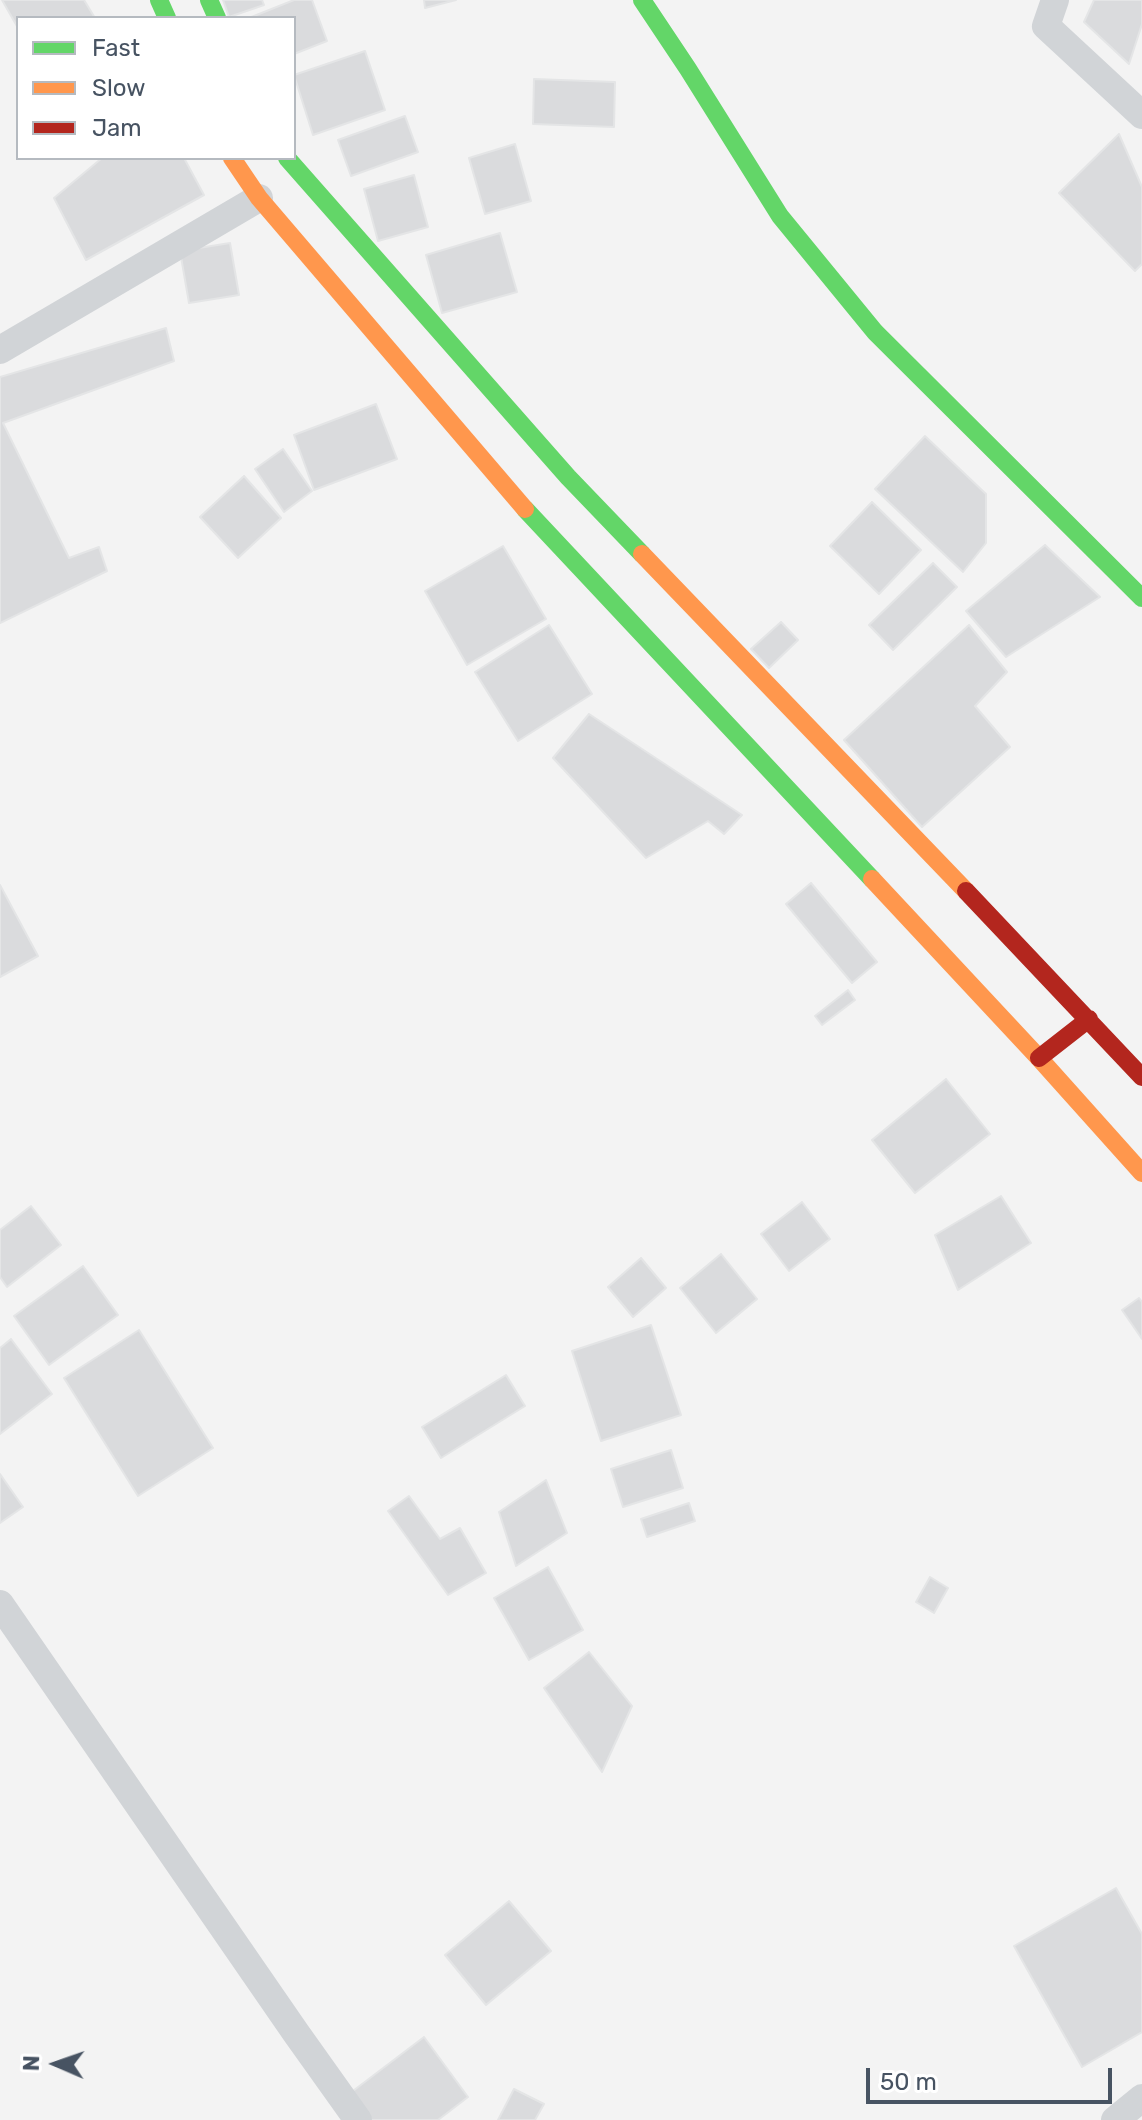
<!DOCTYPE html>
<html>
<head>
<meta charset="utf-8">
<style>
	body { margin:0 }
	#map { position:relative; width:1142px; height:2120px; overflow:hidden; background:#f3f3f3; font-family:Rubik,sans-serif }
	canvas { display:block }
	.legend { position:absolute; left:16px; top:16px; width:280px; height:144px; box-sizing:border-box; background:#fff; border:2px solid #b5bac0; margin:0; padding:10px 14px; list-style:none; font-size:24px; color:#475362 }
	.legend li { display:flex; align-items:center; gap:16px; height:40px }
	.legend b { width:40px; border:2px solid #b5bac0 }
	.north { position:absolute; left:16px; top:2024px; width:80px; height:80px; -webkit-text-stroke:6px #fff; paint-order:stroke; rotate:272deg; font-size:22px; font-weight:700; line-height:32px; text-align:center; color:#475362 }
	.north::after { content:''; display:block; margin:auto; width:28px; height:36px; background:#475362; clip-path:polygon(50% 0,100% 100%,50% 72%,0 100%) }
	.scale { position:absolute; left:866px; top:2068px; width:246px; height:36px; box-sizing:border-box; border:4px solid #475362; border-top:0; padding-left:10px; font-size:24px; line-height:28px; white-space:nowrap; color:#475362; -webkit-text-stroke:6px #fff; paint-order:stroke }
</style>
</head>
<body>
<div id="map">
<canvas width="1142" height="2120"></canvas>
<ul class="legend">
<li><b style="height:10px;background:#63d668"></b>Fast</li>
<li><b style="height:10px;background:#ff974d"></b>Slow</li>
<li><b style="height:10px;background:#b3261e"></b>Jam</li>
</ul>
<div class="north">N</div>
<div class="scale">50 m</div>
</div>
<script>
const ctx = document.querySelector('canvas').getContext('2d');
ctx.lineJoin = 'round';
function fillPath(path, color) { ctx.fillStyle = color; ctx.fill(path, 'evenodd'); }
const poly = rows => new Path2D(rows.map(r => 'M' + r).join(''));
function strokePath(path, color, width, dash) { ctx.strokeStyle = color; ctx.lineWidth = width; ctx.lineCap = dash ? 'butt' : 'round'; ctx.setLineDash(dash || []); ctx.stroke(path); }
const building = poly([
	[2,0,84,0,95,18,18,18,18,28,2,0],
	[223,0,262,0,264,5,229,17,223,0],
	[294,0,312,0,327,41,294,54,294,18,249,18,294,0],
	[424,0,456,0,425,8,424,0],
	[1094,0,1142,0,1142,24,1129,64,1084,22,1094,0],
	[365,51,385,110,313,135,294,75,365,51],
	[534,79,615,82,614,127,533,124,534,79],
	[405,116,418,152,351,176,338,140,405,116],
	[1119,134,1142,187,1142,264,1135,271,1059,193,1119,134],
	[515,144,531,201,485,214,469,158,515,144],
	[102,158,184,158,204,195,86,260,54,198,102,158],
	[414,175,428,227,378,241,364,189,414,175],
	[500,233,517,292,442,313,426,255,500,233],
	[230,243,239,295,189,303,180,251,230,243],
	[166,328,174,361,3,423,69,558,99,547,107,571,0,623,0,377,166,328],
	[376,404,397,459,314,490,294,435,376,404],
	[925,436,986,494,986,543,963,572,875,489,925,436],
	[283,449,312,491,284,512,255,469,283,449],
	[244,476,281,518,238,558,200,517,244,476],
	[872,502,921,550,879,594,830,546,872,502],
	[1045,545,1100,597,1006,657,966,611,1045,545],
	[503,546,546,619,467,665,425,591,503,546],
	[933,563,957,587,893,650,869,625,933,563],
	[781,622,798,640,769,668,751,649,781,622],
	[549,625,592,694,518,741,475,672,549,625],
	[969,625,1007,672,975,706,1010,747,922,827,844,740,969,625],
	[589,714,742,815,724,834,708,821,646,858,553,758,589,714],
	[811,883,877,962,852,983,786,904,811,883],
	[0,885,38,956,0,977,0,885],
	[848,990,855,1000,822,1025,815,1016,848,990],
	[946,1079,990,1134,915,1193,872,1140,946,1079],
	[1001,1196,1031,1243,958,1290,935,1235,1001,1196],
	[802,1202,830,1239,789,1271,761,1234,802,1202],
	[31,1206,61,1245,7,1287,0,1277,0,1230,31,1206],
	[721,1254,757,1299,716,1333,680,1288,721,1254],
	[641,1258,666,1288,633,1317,608,1287,641,1258],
	[83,1266,118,1315,49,1365,14,1316,83,1266],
	[1139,1298,1142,1302,1142,1339,1122,1310,1139,1298],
	[651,1325,681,1415,601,1441,572,1351,651,1325],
	[139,1330,213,1448,138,1496,64,1378,139,1330],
	[11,1339,52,1394,0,1434,0,1348,11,1339],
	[506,1375,525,1406,441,1458,422,1427,506,1375],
	[671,1450,683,1488,623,1507,611,1469,671,1450],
	[0,1474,23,1507,0,1523,0,1474],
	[546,1480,567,1533,516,1566,499,1512,546,1480],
	[409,1496,440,1539,460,1528,486,1573,448,1595,388,1511,409,1496],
	[689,1503,695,1521,647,1537,641,1519,689,1503],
	[548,1567,583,1630,529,1660,494,1598,548,1567],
	[930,1577,948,1588,934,1613,916,1602,930,1577],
	[589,1652,632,1706,602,1772,544,1688,589,1652],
	[1116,1888,1142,1934,1142,2032,1082,2067,1014,1946,1116,1888],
	[509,1901,551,1951,486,2005,445,1955,509,1901],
	[424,2037,468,2097,438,2120,362,2120,345,2097,424,2037],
	[514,2089,544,2104,535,2120,498,2120,514,2089]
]);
fillPath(building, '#dadbdd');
strokePath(building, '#e4e5e6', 2);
strokePath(poly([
	[1055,0,1046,26,1142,115],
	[0,350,259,198],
	[0,1604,296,2033,358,2120],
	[1115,2120,1142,2098]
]), '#d1d4d7', 28);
strokePath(poly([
	[159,0,167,18],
	[209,0,217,18],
	[642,0,688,69,780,216,875,332,1142,598],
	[287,158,568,477,642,554],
	[525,509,872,879]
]), '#63d668', 18);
strokePath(poly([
	[232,158,259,198,525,509],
	[642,554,966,891],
	[872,879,1039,1058,1142,1173]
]), '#ff974d', 18);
strokePath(poly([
	[966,891,1142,1077],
	[1039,1058,1089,1019]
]), '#b3261e', 18);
</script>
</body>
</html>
